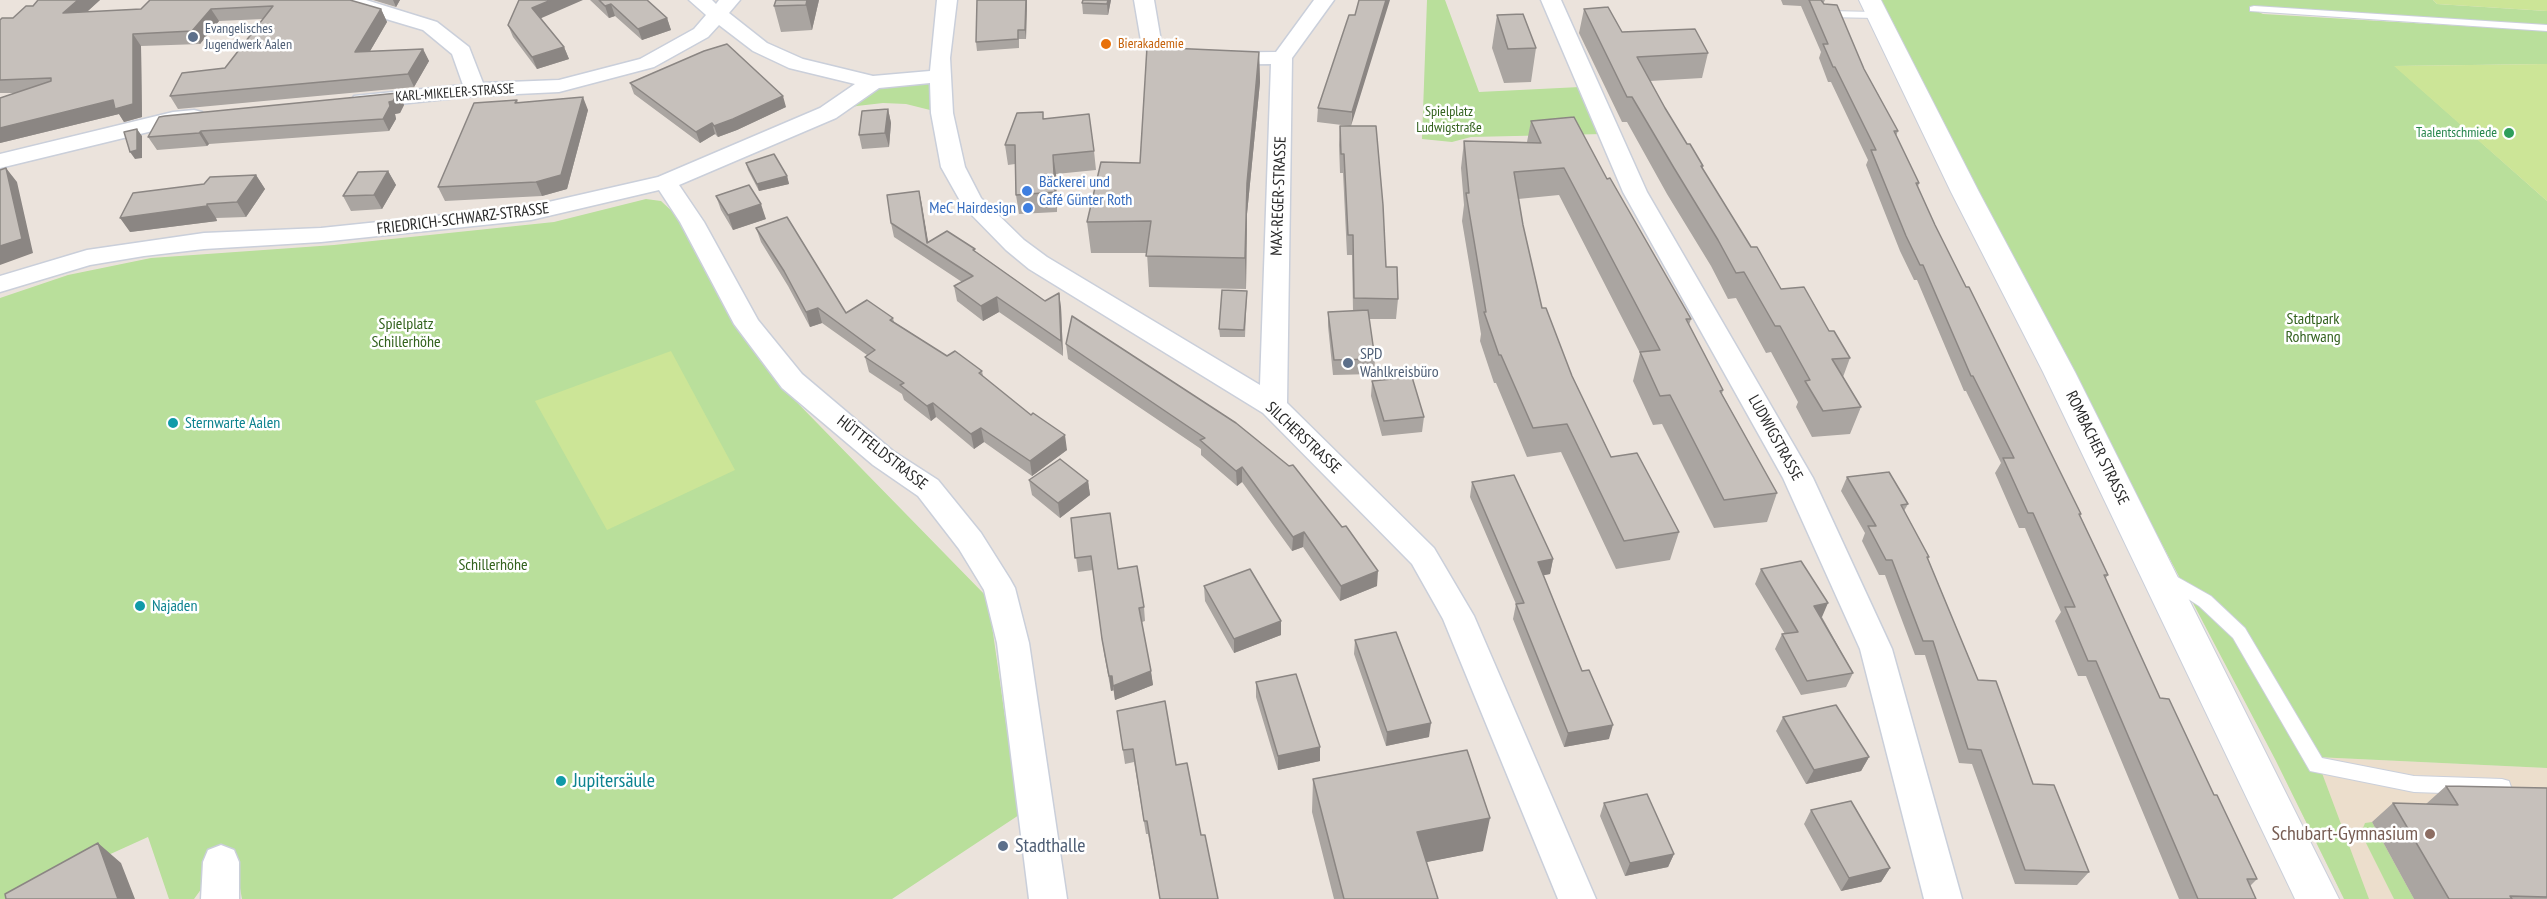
<!DOCTYPE html>
<html>
<head>
<meta charset="utf-8">
<style>
	body { margin:0 }
	canvas { display:block; background:#ebe3dc }
</style>
</head>
<body>
<canvas width="2547" height="899"></canvas>
<script>
const ctx = document.querySelector('canvas').getContext('2d');
ctx.lineJoin = 'round';
function fillPath(path, color) { ctx.fillStyle = color; ctx.fill(path, 'evenodd'); }
const poly = rows => new Path2D(rows.map(r => 'M' + r).join(''));
function strokePath(path, color, width, dash) { ctx.strokeStyle = color; ctx.lineWidth = width; ctx.lineCap = dash ? 'butt' : 'round'; ctx.setLineDash(dash || []); ctx.stroke(path); }
function write(font, color, halo, rows, align = 'center') {
  ctx.font = font + ' "PT Sans Narrow",sans-serif'; ctx.lineWidth = 5; ctx.setLineDash([]); ctx.textBaseline = 'middle'; ctx.strokeStyle = halo; ctx.fillStyle = color; for (const [text, x, y, turn = 0] of rows) {
    ctx.save(); ctx.translate(x, y); ctx.rotate((+turn || 0) * Math.PI / 180); ctx.textAlign = isNaN(turn) ? turn : align; if (halo) ctx.strokeText(text, 0, 0); ctx.fillText(text, 0, 0); ctx.restore();
  }
}
fillPath(poly([
	[2316,757,2547,768,2547,899,2344,899,2276,761]
]), '#ecdecc');
fillPath(poly([
	[1427,0,1445,0,1479,92,1580,87,1603,134,1471,137,1452,142,1422,139],
	[1876,0,2433,0,2437,4,2547,11,2547,25,2254,10,2263,14,2547,31,2547,64,2395,66,2547,201,2547,768,2316,757,2369,899,2344,899,2276,761],
	[934,79,942,113,906,104,883,103,857,106,828,113,876,84],
	[646,199,661,201,676,215,778,383,988,598,1019,815,892,899,242,899,240,888,221,862,194,899,169,899,148,837,11,899,0,899,0,298,68,275,151,258,334,245,554,222],
	[2372,822,2414,899,2394,899,2361,833,2365,823]
]), '#b9df9b');
fillPath(poly([
	[2433,0,2547,0,2547,11,2437,4],
	[2547,64,2547,201,2394,66],
	[671,351,735,470,607,530,535,401]
]), '#cce597');
const lane = poly([
	[2254,6,2547,25,2547,31,2250,11,2250,7,2254,6],
	[1823,9,1828,11,1877,12,1882,15,1877,18,1824,17,1818,12,1823,9],
	[2165,570,2211,596,2245,628,2322,758,2414,776,2502,779,2509,781,2511,787,2509,793,2502,795,2414,792,2310,771,2233,638,2199,606,2159,580,2157,576,2159,572,2165,570]
]);
const street = poly([
	[311,0,366,0,437,22,469,47,483,83,559,80,640,59,694,29,706,15,689,0,712,0,716,4,719,0,740,0,729,13,767,43,803,59,873,76,930,71,937,0,957,0,950,58,953,113,965,167,981,198,1024,240,1047,257,1260,385,1271,64,1177,65,1150,56,1141,41,1134,0,1154,0,1161,41,1165,48,1179,53,1276,52,1314,0,1334,0,1292,58,1287,403,1434,548,1474,616,1596,899,1558,899,1443,619,1412,564,1263,413,1029,269,1006,250,963,206,941,167,931,113,930,83,879,88,836,118,679,185,704,222,758,320,802,374,893,451,938,480,981,533,1010,579,1015,588,1029,643,1067,899,1029,899,997,643,984,590,959,549,918,496,873,465,782,388,734,324,680,222,659,190,531,220,321,242,204,249,144,256,90,265,0,292,0,276,87,250,204,233,321,228,531,206,658,177,820,108,855,84,789,68,753,51,719,25,708,37,654,67,559,92,475,96,362,108,354,106,351,101,354,96,463,85,452,54,423,30,356,10,314,4,311,0],
	[1541,0,1561,0,1647,192,1813,478,1892,649,1962,899,1924,899,1860,649,1783,478,1623,192,1541,0],
	[194,110,202,112,205,117,202,122,173,126,0,168,0,154,173,112,194,110],
	[221,845,234,850,239,862,239,899,201,899,203,862,208,850,221,845]
]);
const secondary = poly([
	[1859,0,1881,0,1979,192,2075,372,2339,899,2295,899,2043,372,1951,192,1859,0]
]);
strokePath(lane, '#cacfda', 2);
strokePath(street, '#cacfda', 3);
strokePath(secondary, '#cacfda', 2);
fillPath(lane, '#fff');
fillPath(street, '#fff');
fillPath(secondary, '#fff');
fillPath(poly([
	[38,0,100,0,87,12,141,9,150,0,381,9,387,22,370,51,423,49,429,61,414,87,178,109,170,96,225,68,263,19,219,21,200,44,141,46,142,117,124,122,119,114,0,143,0,98,15,93,0,93,0,20,13,18,33,6],
	[373,0,400,0,396,7],
	[590,0,647,0,667,18,671,30,642,40,615,16,609,18],
	[776,0,819,0,812,30,781,32,774,6],
	[1027,0,1026,39,1019,39,1019,48,977,51,976,42],
	[1111,0,1108,15,1083,14,1082,3],
	[1359,0,1351,126,1386,267,1398,299,1396,319,1369,319,1375,359,1374,374,1333,375,1328,326,1328,312,1353,311,1352,255,1347,255,1343,173,1340,173,1339,145,1340,126,1350,126,1317,122,1318,108,1355,15],
	[1781,0,1825,0,1824,2,1822,2,1864,69,1898,131,1896,136,1919,183,1918,187,1935,225,2081,514,2080,516,2108,575,2105,579,2160,698,2214,795,2257,879,2250,886,2256,899,2179,899,2086,676,2078,676,2055,621,2061,612,2025,528,2019,528,1995,473,2001,463,1966,391,1964,391,1917,280,1914,280,1900,251,1866,165,1868,160,1831,82,1828,82,1819,58,1821,52,1801,6,1783,5],
	[1584,9,1622,32,1708,53,1702,78,1650,81,1665,108,1687,144,1703,166,1702,169,1751,247,1781,289,1829,331,1850,358,1843,377,1861,407,1850,434,1812,437,1796,407,1798,402,1771,352,1766,353,1736,298,1728,299,1711,266,1667,194,1627,122,1622,122,1579,33],
	[1497,15,1536,48,1531,82,1504,83,1492,48],
	[541,18,564,47,569,59,537,69,513,37,508,25],
	[1259,52,1260,82,1247,214,1246,289,1149,287,1147,253,1091,253,1087,222,1140,163],
	[630,83,786,107,737,130,718,137,715,134,700,143,634,94],
	[398,93,404,105,400,113,395,114,396,119,389,131,209,144,207,146,157,150,148,137],
	[517,100,518,103,588,110,567,189,542,196,445,201,438,187],
	[888,109,891,123,889,147,862,149,859,135],
	[1044,119,1094,151,1096,170,1056,174,1057,212,1019,214,1016,195,1015,164,1008,165,1005,145],
	[1531,121,1607,179,1691,319,1689,325,1723,390,1722,394,1777,493,1767,522,1714,528,1662,424,1653,425,1633,381,1640,353,1559,195,1518,199,1523,225,1542,308,1572,376,1611,457,1679,532,1670,560,1616,569,1561,452,1527,457,1496,383,1494,383,1480,341,1481,334,1462,221,1464,205,1461,168,1464,141,1527,142],
	[746,163,787,176,789,184,759,191,748,170],
	[388,171,396,185,382,209,351,211,343,196],
	[256,175,265,189,246,217,216,218,217,221,130,232,204,184],
	[919,191,928,242,975,251,1045,301,1061,307,1063,356,999,312,983,321,957,301,954,286,962,282,894,237,891,223],
	[716,196,766,219,733,230,721,210],
	[756,228,846,313,893,318,894,322,947,356,982,371,983,376,1067,450,1032,476,984,442,974,449,936,417,931,421,904,400,902,394,869,372,865,357,867,355,822,323,810,327,788,286,761,242],
	[1247,291,1245,337,1220,337,1219,329],
	[1066,344,1342,527,1377,586,1340,601,1303,547,1292,551,1242,482,1237,486,1201,455,1201,449,1068,359],
	[1372,381,1424,417,1422,432,1382,436,1371,396],
	[1847,477,1908,504,1904,511,1929,557,1928,559,1978,680,2033,784,2089,872,2077,885,2015,884,1972,764,1959,763,1925,655,1915,655,1885,575,1879,575,1862,541,1865,533,1841,491],
	[1029,480,1088,481,1090,495,1060,518,1032,495],
	[1472,482,1553,559,1550,574,1543,575,1609,739,1564,747,1513,619,1516,604,1470,497],
	[1071,518,1118,569,1144,607,1145,621,1142,622,1153,685,1115,700,1114,690,1111,691,1104,653,1093,570,1078,572],
	[1761,569,1822,617,1853,673,1846,687,1801,695,1775,649,1782,634,1785,634,1755,584],
	[1204,586,1281,621,1281,635,1234,653,1205,601],
	[1355,640,1429,737,1386,746,1354,654],
	[1256,682,1320,761,1278,770,1256,697],
	[1117,711,1176,765,1201,835,1218,899,1160,899,1148,834,1146,834,1134,762,1125,764],
	[1783,717,1869,757,1861,771,1806,784,1776,731],
	[1313,779,1483,851,1426,862,1438,899,1334,899,1312,812],
	[2446,786,2547,788,2547,899,2414,899,2372,822,2393,803,2426,804],
	[1604,803,1674,854,1668,867,1625,876,1600,816],
	[1811,810,1890,868,1881,882,1841,891,1804,824]
]), '#aaa5a1');
fillPath(poly([
	[78,0,100,0,72,25,63,13],
	[393,0,400,0,396,7],
	[551,0,583,0,537,20,532,8],
	[807,0,819,0,812,30,806,5],
	[1026,0,1027,0,1026,39,1025,30],
	[1108,0,1111,0,1108,15,1107,4],
	[1386,0,1390,0,1351,126,1352,112],
	[611,4,615,16,609,18,605,6],
	[211,9,219,21,200,44,192,31],
	[381,9,387,22,362,65,355,52],
	[667,18,671,30,642,40,638,29],
	[133,34,141,46,142,117,124,122,119,114,0,143,0,128],
	[564,47,569,59,537,69,532,57],
	[423,49,429,61,414,87,408,74],
	[1259,52,1260,82,1247,214,1246,289,1245,258,1247,183],
	[398,93,404,105,400,113,395,114,396,119,389,131,383,119,389,102],
	[783,96,786,107,737,130,718,137,714,126],
	[583,97,588,110,567,189,542,196,536,182],
	[888,109,891,123,889,147,885,133],
	[712,123,715,134,700,143,696,132],
	[137,129,142,136,142,158,135,159,130,152],
	[201,131,209,144,207,146,199,133],
	[1053,155,1056,174,1057,212,1055,192],
	[6,168,17,182,33,253,0,265,0,246],
	[388,171,396,185,382,209,374,195],
	[256,175,265,189,246,217,237,202],
	[787,176,789,184,759,191,757,184],
	[919,191,922,205,929,247,928,247],
	[207,204,216,218,217,221,130,232,120,218],
	[761,204,766,219,733,230,728,215],
	[1059,293,1061,307,1063,356,1061,341],
	[997,297,999,312,983,321,981,306],
	[818,308,822,323,810,327,806,312],
	[933,403,936,417,931,421,927,406],
	[981,428,984,442,974,449,971,434],
	[1065,435,1067,450,1032,476,1030,461],
	[1242,467,1242,482,1237,486,1236,471],
	[1088,481,1090,495,1060,518,1058,503],
	[1304,532,1303,547,1292,551,1293,537],
	[1553,559,1550,574,1535,577,1538,562],
	[1378,571,1377,586,1340,601,1341,586],
	[1828,603,1822,617,1808,620,1814,606],
	[1281,621,1281,635,1234,653,1234,639],
	[1151,671,1153,685,1115,700,1113,686],
	[1109,676,1112,676,1114,690,1111,691],
	[1431,723,1429,737,1386,746,1387,732],
	[1613,725,1609,739,1564,747,1568,733],
	[1320,747,1320,761,1278,770,1278,756],
	[1869,757,1861,771,1806,784,1814,770],
	[1490,818,1483,851,1412,865,1417,832],
	[98,843,121,863,135,899,118,899],
	[1674,854,1668,867,1625,876,1630,863],
	[1890,868,1881,882,1841,891,1849,878]
]), '#8b8683');
const building = poly([
	[38,0,78,0,63,13,141,9,150,0,350,0,381,9,355,52,423,49,408,74,170,96,182,73,225,68,273,6,211,9,192,31,133,34,133,104,115,109,113,100,0,128,0,98,51,81,51,78,0,80,0,20,2,18,13,18,26,6,33,6,38,0],
	[519,0,551,0,532,8,564,47,532,57,508,25,519,0],
	[599,0,647,0,667,18,638,29,611,4,605,6,599,0],
	[776,0,807,0,806,5,774,6,776,0],
	[977,0,1026,0,1025,30,1018,30,1018,39,976,42,977,0],
	[1083,0,1108,0,1107,4,1082,3,1083,0],
	[1359,0,1386,0,1352,112,1318,108,1349,15,1355,15,1359,0],
	[1809,0,1821,0,1824,4,1837,5,1864,69,1898,131,1894,131,1919,183,1916,183,1935,225,1966,287,1969,287,2081,514,2079,514,2108,575,2104,575,2160,698,2169,699,2214,795,2217,795,2257,879,2247,879,2256,899,2198,899,2096,661,2088,661,2065,607,2075,607,2033,513,2028,513,2003,458,2014,458,1973,376,1971,376,1923,265,1920,265,1906,236,1871,150,1876,150,1835,67,1833,67,1823,44,1828,44,1809,0],
	[1608,7,1622,32,1695,29,1708,53,1637,57,1665,108,1687,144,1690,144,1703,166,1701,166,1751,247,1757,247,1781,289,1804,287,1829,331,1834,331,1850,358,1832,359,1861,407,1823,411,1805,381,1810,380,1780,326,1775,326,1744,272,1736,273,1718,240,1674,168,1632,97,1627,97,1584,9,1608,7],
	[1523,14,1536,48,1508,49,1497,15,1523,14],
	[727,44,783,96,733,119,714,126,712,123,696,132,630,83,704,51,727,44],
	[1147,47,1259,52,1247,183,1245,258,1146,256,1151,221,1087,222,1101,162,1140,163,1147,47],
	[398,93,393,101,389,102,390,106,383,119,201,131,199,133,148,137,159,117,165,116,398,93],
	[583,97,561,175,536,182,438,187,474,103,517,100,515,103,583,97],
	[888,109,885,133,859,135,862,111,888,109],
	[1043,112,1043,119,1089,114,1094,151,1053,155,1055,192,1016,195,1015,145,1005,145,1017,113,1043,112],
	[1574,117,1607,179,1610,178,1691,319,1686,319,1723,390,1720,391,1777,493,1724,500,1670,395,1660,396,1640,352,1660,350,1564,168,1514,172,1523,225,1542,308,1546,308,1572,376,1611,457,1637,453,1679,532,1624,541,1567,424,1533,428,1501,355,1499,355,1484,312,1486,312,1466,193,1469,193,1464,141,1541,143,1531,121,1574,117],
	[1340,126,1376,126,1383,205,1386,267,1397,267,1398,299,1354,298,1353,235,1348,235,1344,154,1341,154,1340,126],
	[137,129,137,150,130,152,124,132,137,129],
	[774,154,787,176,757,184,746,163,774,154],
	[6,168,22,239,0,246,0,170,6,168],
	[388,171,374,195,343,196,358,172,388,171],
	[256,175,237,202,207,204,207,206,120,218,133,193,204,184,210,177,256,175],
	[749,185,761,204,728,215,716,196,749,185],
	[919,191,927,243,947,231,975,249,973,250,1045,301,1059,293,1061,341,997,297,981,306,954,286,973,276,891,223,887,195,919,191],
	[787,217,846,313,867,300,893,318,890,320,947,356,955,351,982,371,979,373,1031,415,1033,413,1065,435,1030,461,981,428,971,434,933,403,927,406,900,385,904,383,865,357,875,350,818,308,806,312,784,271,756,228,787,217],
	[1222,290,1247,291,1244,330,1219,329,1222,290],
	[1368,310,1375,359,1334,360,1328,312,1368,310],
	[1072,316,1236,423,1289,466,1293,465,1342,527,1346,526,1378,571,1341,586,1304,532,1293,537,1242,467,1236,471,1200,440,1205,438,1066,344,1072,316],
	[1412,377,1424,417,1384,421,1372,381,1412,377],
	[1060,459,1088,481,1058,503,1029,480,1060,459],
	[1889,472,1908,504,1901,505,1929,557,1927,557,1978,680,1996,681,2033,784,2054,785,2089,872,2025,870,1981,750,1968,749,1933,641,1923,641,1892,560,1886,560,1868,526,1876,526,1847,477,1889,472],
	[1514,475,1553,559,1538,562,1582,671,1589,670,1613,725,1568,733,1516,604,1524,603,1472,482,1514,475],
	[1110,513,1118,569,1137,566,1144,607,1139,608,1151,671,1113,686,1112,676,1109,676,1102,639,1091,556,1075,558,1071,518,1110,513],
	[1801,561,1828,603,1814,606,1853,673,1807,681,1782,634,1798,632,1761,569,1801,561],
	[1250,569,1281,621,1234,639,1204,586,1250,569],
	[1396,632,1431,723,1387,732,1355,640,1396,632],
	[1296,674,1320,747,1278,756,1256,682,1296,674],
	[1165,701,1176,765,1187,763,1201,835,1205,835,1218,899,1160,899,1147,821,1144,821,1133,749,1123,750,1117,711,1165,701],
	[1836,705,1869,757,1814,770,1783,717,1836,705],
	[1467,750,1490,818,1417,832,1438,899,1344,899,1313,779,1467,750],
	[2446,786,2547,788,2547,897,2510,896,2512,899,2449,899,2393,803,2458,805,2446,786],
	[1647,794,1674,854,1630,863,1604,803,1647,794],
	[1851,801,1890,868,1849,878,1811,810,1851,801],
	[98,843,118,899,6,899,5,894,98,843]
]);
fillPath(building, '#c6c0bb');
strokePath(building, '#8b8683', 1.5);
for (const [x, y, r, color] of [
	[193,37,6,"#5c6f8a"],
	[1106,44,6,"#e8710a"],
	[2509,133,6,"#2e9e5b"],
	[1027,191,6,"#3f7fe0"],
	[1028,208,6,"#3f7fe0"],
	[1348,363,6,"#5c6f8a"],
	[173,423,6,"#0f9aa8"],
	[140,606,6,"#0f9aa8"],
	[561,781,6,"#0f9aa8"],
	[2430,834,6,"#8d6e63"],
	[1003,846,6,"#5c6f8a"]
]) { const dot = new Path2D(); dot.arc(x, y, r, 0, 2 * Math.PI); ctx.fillStyle = color; ctx.fill(dot); strokePath(dot, '#fff', 2); }
write('14px', '#4e5e75', '#fff', [
	["Evangelisches",205,29],
	["Jugendwerk Aalen",205,45]
], 'left');
write('14px', '#c56008', '#fff', [
	["Bierakademie",1118,44]
], 'left');
write('14px', '#292929', '#fff', [
	["KARL-MIKELER-STRASSE",455,93,-4]
]);
write('14px', '#33621e', '#fff', [
	["Spielplatz",1449,112],
	["Ludwigstraße",1449,128]
]);
write('14px', '#27864d', '#fff', [
	["Taalentschmiede",2497,133]
], 'right');
write('16px', '#366cbe', '#fff', [
	["Bäckerei und",1039,182],
	["Café Günter Roth",1039,200],
	["MeC Hairdesign",1016,208,"right"]
], 'left');
write('16px', '#292929', '#fff', [
	["MAX-REGER-STRASSE",1279,196,-88],
	["FRIEDRICH-SCHWARZ-STRASSE",463,219,-7],
	["SILCHERSTRASSE",1303,438,43],
	["LUDWIGSTRASSE",1775,438,61],
	["ROMBACHER STRASSE",2097,448,64],
	["HÜTTFELDSTRASSE",882,453,38]
]);
write('16px', '#33621e', '#fff', [
	["Stadtpark",2313,319],
	["Rohrwang",2313,337],
	["Spielplatz",406,324],
	["Schillerhöhe",406,342],
	["Schillerhöhe",493,565]
]);
write('16px', '#4e5e75', '#fff', [
	["SPD",1360,354],
	["Wahlkreisbüro",1360,372]
], 'left');
write('16px', '#0d838f', '#fff', [
	["Sternwarte Aalen",185,423],
	["Najaden",152,606]
], 'left');
write('20px', '#0d838f', '#fff', [
	["Jupitersäule",573,781]
], 'left');
write('20px', '#785e54', '#fff', [
	["Schubart-Gymnasium",2418,834]
], 'right');
write('20px', '#4e5e75', '#fff', [
	["Stadthalle",1015,846]
], 'left');
</script>
</body>
</html>
